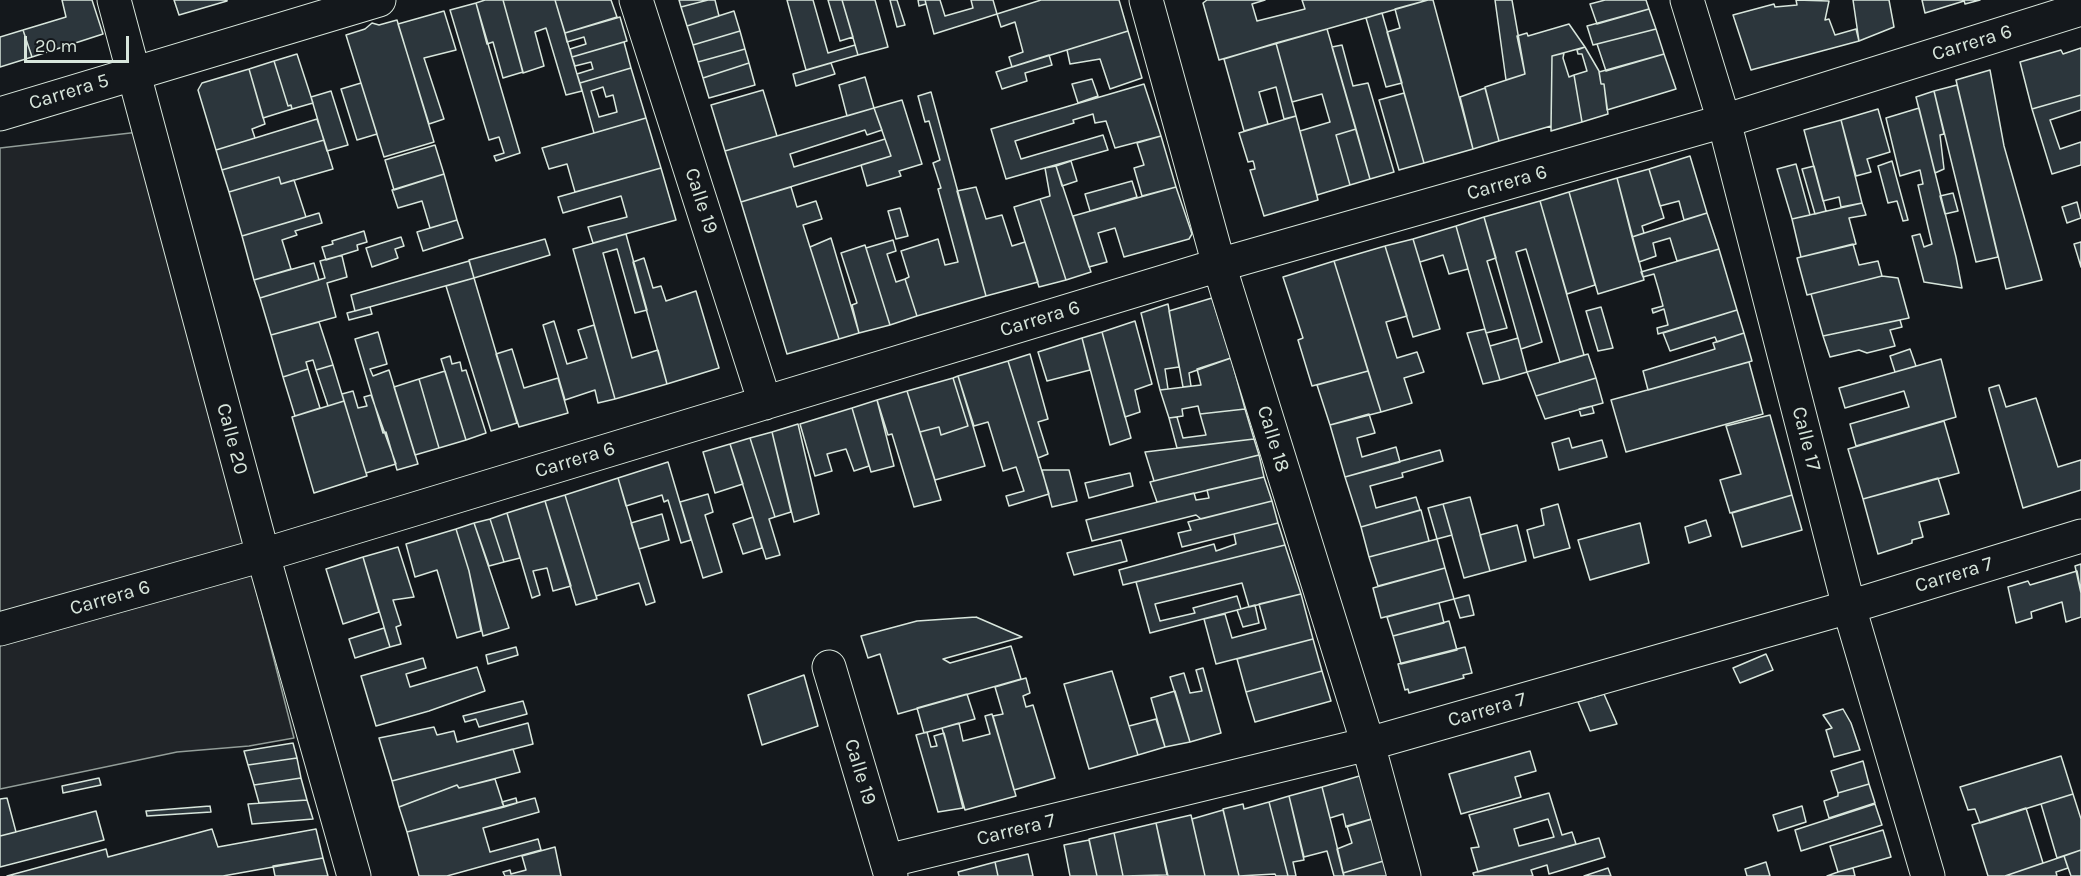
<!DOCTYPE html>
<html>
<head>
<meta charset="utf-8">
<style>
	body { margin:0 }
	#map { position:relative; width:2081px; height:876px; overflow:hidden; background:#14181c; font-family:Karla,sans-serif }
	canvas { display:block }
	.scale { position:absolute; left:24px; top:36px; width:105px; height:27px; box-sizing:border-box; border:3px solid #d8e6dc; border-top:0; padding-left:8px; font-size:18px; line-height:21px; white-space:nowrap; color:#d8e6dc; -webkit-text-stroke:4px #14181c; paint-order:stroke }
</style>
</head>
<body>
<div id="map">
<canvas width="2081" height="876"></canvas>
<div class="scale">20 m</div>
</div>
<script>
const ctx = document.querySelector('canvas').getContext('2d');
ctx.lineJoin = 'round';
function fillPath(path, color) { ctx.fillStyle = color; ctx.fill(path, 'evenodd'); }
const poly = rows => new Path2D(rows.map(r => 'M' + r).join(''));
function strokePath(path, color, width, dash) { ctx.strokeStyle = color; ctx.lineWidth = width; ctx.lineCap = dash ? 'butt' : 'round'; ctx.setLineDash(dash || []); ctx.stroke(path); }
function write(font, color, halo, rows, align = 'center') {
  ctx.font = font + ' Karla,sans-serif'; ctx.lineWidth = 4.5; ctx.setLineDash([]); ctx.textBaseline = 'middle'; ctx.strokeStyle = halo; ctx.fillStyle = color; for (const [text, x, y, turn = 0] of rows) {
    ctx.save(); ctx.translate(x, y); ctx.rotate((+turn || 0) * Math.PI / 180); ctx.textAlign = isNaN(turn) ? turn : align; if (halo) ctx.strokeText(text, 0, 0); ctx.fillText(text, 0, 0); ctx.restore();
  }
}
const green = poly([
	[139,132,294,738,249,746,177,752,0,789,0,148,139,132]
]);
fillPath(green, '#202428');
strokePath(green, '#939e99', 1.5);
const building = poly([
	[62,0,92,0,103,34,32,57,23,30,66,17,62,0],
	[174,0,227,0,227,1,179,15,174,0],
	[485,0,503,0,523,72,503,78,493,42,487,44,476,3,485,0],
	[503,0,555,0,582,91,566,95,546,28,535,32,544,66,523,73,503,0],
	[555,0,611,0,617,17,565,33,555,0],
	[679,0,708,0,681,7,679,0],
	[708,0,715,0,719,16,687,26,681,7,708,0],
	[787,0,813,0,828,53,855,45,858,55,806,70,787,0],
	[828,0,842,0,853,37,840,41,828,0],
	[842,0,875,0,888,47,858,55,842,0],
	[890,0,897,0,905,25,897,27,890,0],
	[918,0,925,0,926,4,919,6,918,0],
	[925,0,940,0,945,16,973,8,971,0,993,0,997,14,934,34,925,0],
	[1041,0,1119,0,1128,31,1012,67,1009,57,1023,52,1015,22,1001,27,997,14,1041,0],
	[1207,0,1265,0,1252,4,1257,21,1305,9,1302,0,1428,0,1219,60,1203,3,1207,0],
	[1428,0,1433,0,1473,149,1424,163,1387,32,1400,28,1395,9,1428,0],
	[1495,0,1512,0,1525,74,1506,80,1495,0],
	[1605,0,1646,0,1649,9,1597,24,1590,4,1605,0],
	[1796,0,1829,1,1825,20,1829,19,1835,35,1856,29,1859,41,1751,70,1733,15,1774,4,1775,7,1797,5,1796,0],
	[1853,0,1889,0,1894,27,1859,41,1853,0],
	[1922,0,1964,0,1964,1,1925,13,1922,0],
	[1964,0,1980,0,1965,4,1964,0],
	[476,3,520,153,496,161,494,156,504,153,499,137,489,140,450,10,476,3],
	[1649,9,1656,29,1593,45,1587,26,1649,9],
	[444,11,456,50,424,58,444,119,429,124,398,24,444,11],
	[734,11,740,31,693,45,687,26,734,11],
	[1382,13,1402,83,1386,87,1366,18,1382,13],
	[620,17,627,41,572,57,570,49,586,44,584,37,567,42,565,33,620,17],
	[397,20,434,142,384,157,346,35,365,29,372,23,379,25,397,20],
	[1569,24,1585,47,1552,56,1551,126,1499,141,1485,87,1525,74,1517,36,1527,33,1528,36,1569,24],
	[1327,29,1356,129,1336,135,1350,185,1317,195,1300,131,1330,122,1322,94,1292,102,1276,43,1327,29],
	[1656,29,1664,54,1606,71,1597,44,1656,29],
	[23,30,32,57,0,67,0,37,23,30],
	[740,31,745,49,698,62,693,45,740,31],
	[1128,31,1142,78,1110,89,1100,59,1070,64,1067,50,1128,31],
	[624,42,631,68,580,83,577,74,593,69,591,62,575,66,572,57,624,42],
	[1276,43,1296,116,1284,119,1276,87,1259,92,1268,124,1244,131,1224,59,1276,43],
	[1342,45,1353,86,1368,83,1394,172,1370,179,1332,47,1342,45],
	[1585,47,1599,71,1601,84,1604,84,1608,114,1582,122,1574,75,1587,71,1582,54,1578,54,1577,50,1585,47],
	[2081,48,2081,95,2032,109,2020,62,2061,50,2063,54,2081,48],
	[745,49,749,63,703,78,698,62,745,49],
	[1564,53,1563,58,1569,77,1574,75,1582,122,1551,131,1552,56,1564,53],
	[297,54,313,103,292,109,291,105,288,106,274,61,297,54],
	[1664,54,1676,89,1607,110,1604,84,1601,84,1599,72,1664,54],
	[1049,55,1052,65,1025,73,1027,81,1002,89,996,72,1049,55],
	[274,61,288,106,291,105,292,109,263,118,249,69,274,61],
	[749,63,755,85,709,98,703,78,749,63],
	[831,63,835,74,796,86,793,74,831,63],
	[631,68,646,118,594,133,580,83,631,68],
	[603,87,606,97,613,95,617,112,599,117,591,91,603,87],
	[249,69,265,124,252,129,255,138,216,150,198,90,202,83,249,69],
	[1990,70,2004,146,2042,280,2006,289,1956,80,1990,70],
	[865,77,874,108,847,116,839,85,865,77],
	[1092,79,1098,96,1078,103,1072,84,1092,79],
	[361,83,377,134,357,140,341,89,361,83],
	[1144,84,1161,136,1115,148,1106,121,1095,123,1093,114,1073,120,1074,123,1015,141,1021,159,1103,135,1108,150,1006,179,991,129,1144,84],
	[1957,85,1998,257,1976,262,1934,91,1957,85],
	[1485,88,1499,141,1473,149,1460,97,1485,88],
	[763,90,777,136,725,151,711,105,763,90],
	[331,91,348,145,327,151,311,97,331,91],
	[1934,91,1944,134,1940,135,1944,169,1935,173,1916,97,1934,91],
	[931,92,986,296,917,316,905,279,909,277,901,251,938,239,945,265,958,262,938,189,941,188,933,163,940,160,929,121,925,122,918,96,931,92],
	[1404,93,1424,163,1399,170,1379,100,1404,93],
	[2081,95,2081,110,2050,120,2060,149,2081,142,2081,165,2052,174,2032,109,2081,95],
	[902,100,922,164,899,171,901,176,867,186,861,165,891,156,874,108,902,100],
	[874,108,882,130,867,135,865,130,790,154,794,167,885,139,891,156,741,202,725,151,874,108],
	[1919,108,1956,257,1962,288,1924,282,1912,236,1920,234,1924,247,1932,244,1918,185,1923,184,1920,170,1900,176,1886,118,1919,108],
	[1878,109,1890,152,1867,159,1871,172,1856,176,1841,120,1878,109],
	[1296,116,1318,200,1264,216,1250,170,1255,169,1254,164,1253,161,1248,162,1239,133,1296,116],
	[646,118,661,168,575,192,567,164,549,169,542,148,646,118],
	[317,119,324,140,222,170,216,150,317,119],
	[1841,120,1862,203,1841,207,1839,197,1823,201,1804,130,1841,120],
	[1356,129,1370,179,1350,185,1336,135,1356,129],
	[1161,136,1176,187,1142,196,1134,168,1144,165,1137,143,1161,136],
	[324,140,333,169,281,184,279,177,229,192,222,170,324,140],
	[435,145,444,174,394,190,385,160,435,145],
	[1690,156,1707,213,1684,220,1679,201,1660,206,1649,169,1690,156],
	[1071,161,1077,181,1062,186,1056,166,1071,161],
	[1892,161,1908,220,1903,221,1897,201,1888,203,1878,166,1892,161],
	[1796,164,1810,215,1792,219,1777,169,1796,164],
	[1056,166,1091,272,1066,280,1040,199,1050,196,1045,168,1056,166],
	[1814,166,1826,211,1815,214,1802,169,1814,166],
	[661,168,676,220,593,243,588,227,627,217,621,196,563,213,558,197,661,168],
	[1649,169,1664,218,1642,226,1644,233,1632,237,1617,178,1649,169],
	[444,174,457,220,430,228,422,201,398,208,392,190,444,174],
	[279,177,281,184,294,180,306,217,242,236,229,192,279,177],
	[1617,178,1644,280,1598,294,1569,192,1617,178],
	[1132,181,1137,197,1090,211,1085,194,1132,181],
	[791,187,797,207,816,201,822,219,803,225,839,339,787,354,741,202,791,187],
	[976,187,986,219,1002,215,1012,246,1025,242,1038,282,986,296,957,191,976,187],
	[1176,187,1192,234,1189,239,1124,257,1115,228,1098,233,1107,262,1089,267,1073,216,1176,187],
	[1569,192,1595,285,1567,294,1540,201,1569,192],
	[1953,193,1958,211,1945,214,1940,196,1953,193],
	[1040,199,1066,280,1039,287,1014,207,1040,199],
	[1540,201,1584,355,1560,362,1526,249,1516,252,1542,342,1521,349,1484,217,1540,201],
	[2077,202,2081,218,2067,223,2062,207,2077,202],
	[1862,203,1866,215,1849,218,1856,244,1801,257,1792,219,1862,203],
	[900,208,908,236,896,239,888,211,900,208],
	[319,213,322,223,295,231,297,235,282,240,291,269,254,280,242,236,319,213],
	[1707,213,1719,249,1677,261,1670,238,1653,243,1656,256,1639,262,1632,237,1707,213],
	[1484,217,1496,258,1487,261,1507,328,1486,333,1456,226,1484,217],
	[457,220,463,238,423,251,417,232,457,220],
	[1456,226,1468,269,1449,274,1443,255,1420,262,1413,239,1456,226],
	[364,231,367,242,357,245,358,250,326,260,322,247,333,244,332,241,364,231],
	[626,234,647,310,635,313,617,249,603,253,632,358,658,350,667,384,615,399,573,249,626,234],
	[401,237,404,246,395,249,398,258,372,267,366,248,401,237],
	[831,238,859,333,839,339,810,247,831,238],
	[545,239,550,255,474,278,469,260,545,239],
	[1413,239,1440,329,1413,337,1385,246,1413,239],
	[893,240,896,251,887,254,896,282,905,279,917,316,890,325,866,248,893,240],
	[2081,242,2081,267,2074,244,2081,242],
	[1853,244,1859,265,1878,261,1882,276,1807,295,1797,258,1853,244],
	[865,245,890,325,859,333,852,305,857,303,841,253,865,245],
	[1385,246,1407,316,1386,322,1388,329,1397,358,1417,352,1424,372,1404,378,1412,403,1381,412,1334,261,1385,246],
	[1719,249,1737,310,1658,334,1657,328,1668,325,1664,309,1653,313,1652,309,1663,306,1659,291,1654,274,1643,277,1641,272,1719,249],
	[339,256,342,256,347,277,327,283,336,317,271,335,260,298,325,278,320,261,339,256],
	[644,258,653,288,661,286,666,301,696,291,719,368,667,384,633,262,644,258],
	[469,261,474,278,355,311,351,295,469,261],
	[1334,261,1368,371,1312,386,1298,340,1303,338,1283,277,1334,261],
	[314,263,319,280,260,298,254,280,314,263],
	[1882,276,1898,278,1909,318,1823,336,1811,294,1882,276],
	[474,278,517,423,491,431,446,286,474,278],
	[1212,298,1231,358,1189,373,1191,386,1183,387,1169,311,1212,298],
	[1168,304,1179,367,1165,369,1168,389,1160,390,1141,313,1168,304],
	[370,307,372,314,349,320,347,313,370,307],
	[1601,307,1613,348,1598,351,1586,311,1601,307],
	[1737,310,1744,333,1717,342,1715,337,1670,351,1663,333,1737,310],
	[1900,320,1902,327,1890,330,1895,346,1867,353,1859,350,1830,357,1823,336,1900,320],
	[554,321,567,364,587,358,578,330,594,325,615,399,598,403,595,390,565,400,543,325,554,321],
	[1135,321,1152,384,1135,390,1140,412,1125,417,1102,332,1135,321],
	[319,322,333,365,316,370,313,360,306,362,308,369,283,377,271,335,319,322],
	[1485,329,1500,380,1483,384,1467,333,1485,329],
	[378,332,387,364,370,369,373,376,389,370,418,464,397,470,386,432,383,433,355,339,378,332],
	[1102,332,1131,438,1110,445,1082,338,1102,332],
	[1744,333,1752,361,1648,390,1643,371,1715,349,1713,343,1744,333],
	[1082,338,1090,370,1047,381,1038,352,1082,338],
	[1518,338,1527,372,1500,380,1490,346,1518,338],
	[512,349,524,388,558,378,568,413,519,427,496,354,512,349],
	[1910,349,1916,366,1895,372,1890,356,1910,349],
	[1030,354,1048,419,1038,422,1048,454,1038,458,1008,361,1030,354],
	[1588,354,1596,378,1536,396,1527,372,1588,354],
	[450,356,452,364,460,362,462,371,466,370,486,433,466,440,441,359,450,356],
	[1231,358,1245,409,1200,414,1198,406,1182,409,1183,416,1169,418,1160,390,1201,385,1197,369,1231,358],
	[1941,359,1956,417,1856,446,1850,424,1909,407,1904,391,1845,408,1839,388,1941,359],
	[1008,361,1049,494,1009,506,1006,496,1024,491,1016,467,1003,471,988,422,974,426,958,376,1008,361],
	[1749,362,1763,414,1626,452,1611,400,1749,362],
	[333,365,344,401,328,406,316,370,333,365],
	[308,369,320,408,295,416,283,377,308,369],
	[445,371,466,440,439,448,419,379,445,371],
	[1368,371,1381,412,1330,425,1317,385,1368,371],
	[958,376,985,466,935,480,920,432,939,427,941,435,968,426,953,378,958,376],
	[953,378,968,426,941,435,939,427,920,432,907,391,953,378],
	[1596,378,1603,403,1545,419,1536,396,1596,378],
	[419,379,439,448,415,455,394,387,419,379],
	[1999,385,2006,407,2036,398,2058,467,2081,460,2081,490,2023,508,1989,390,1989,388,1999,385],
	[353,391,358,408,367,406,364,397,371,395,396,464,366,473,342,394,353,391],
	[907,391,941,500,914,507,892,434,888,435,877,400,907,391],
	[877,400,894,466,871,472,852,408,877,400],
	[344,401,367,476,314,493,292,417,344,401],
	[1592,406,1594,413,1581,416,1579,409,1592,406],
	[852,408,869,466,854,471,846,449,827,454,832,471,815,476,800,424,852,408],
	[1245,409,1254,439,1177,448,1169,418,1177,417,1183,438,1206,435,1200,414,1245,409],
	[1369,414,1375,433,1357,438,1362,457,1396,447,1400,462,1345,477,1330,425,1369,414],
	[1770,415,1792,495,1730,513,1720,480,1741,474,1726,426,1770,415],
	[1944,421,1959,473,1863,499,1848,449,1944,421],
	[798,424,819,514,794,522,772,432,798,424],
	[772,432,791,512,775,517,750,438,772,432],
	[750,438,775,517,769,519,780,555,766,559,730,444,750,438],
	[1569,438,1572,448,1602,440,1607,457,1559,470,1552,443,1569,438],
	[1254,439,1259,455,1154,481,1145,452,1254,439],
	[730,444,743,484,715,493,703,452,730,444],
	[1440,450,1443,461,1402,473,1403,477,1370,486,1376,508,1416,497,1420,510,1361,527,1345,477,1440,450],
	[1259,455,1264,477,1157,502,1150,482,1259,455],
	[668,462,691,540,681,543,668,500,664,502,662,495,626,506,618,478,668,462],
	[1042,470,1069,470,1077,501,1052,507,1042,470],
	[1130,473,1133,486,1089,498,1085,483,1130,473],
	[1264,477,1272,501,1201,519,1196,515,1092,541,1086,520,1194,493,1196,500,1209,498,1207,490,1264,477],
	[618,478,655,602,646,605,639,583,596,596,565,495,618,478],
	[1938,478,1949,514,1919,522,1923,537,1912,540,1912,543,1878,554,1863,499,1938,478],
	[708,494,713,512,705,515,722,572,703,578,680,502,708,494],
	[565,495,597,599,576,605,545,501,565,495],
	[1792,495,1802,530,1742,547,1732,513,1792,495],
	[1470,497,1490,571,1464,578,1443,504,1470,497],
	[545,501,571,586,553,591,547,568,533,571,540,595,532,598,507,513,545,501],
	[1272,501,1278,523,1182,547,1178,533,1191,530,1188,522,1272,501],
	[1443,504,1452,535,1437,539,1428,508,1443,504],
	[1558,504,1570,548,1534,558,1527,530,1544,525,1541,509,1558,504],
	[1421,510,1429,541,1369,557,1361,527,1421,510],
	[507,513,520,558,504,562,490,519,507,513],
	[662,514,669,540,639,549,631,523,662,514],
	[753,517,762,548,743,554,733,524,753,517],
	[490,519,504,562,489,566,474,523,490,519],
	[1706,520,1711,536,1689,543,1685,527,1706,520],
	[474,523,509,628,483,636,469,571,456,529,474,523],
	[1278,523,1285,545,1123,585,1119,570,1214,544,1216,551,1236,544,1234,534,1278,523],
	[1640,523,1649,563,1590,580,1578,540,1640,523],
	[1517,525,1526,561,1490,571,1480,535,1517,525],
	[456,529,469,571,481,631,457,638,437,570,415,577,406,544,456,529],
	[1437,539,1445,568,1378,586,1369,557,1437,539],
	[1121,540,1127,561,1074,575,1067,553,1121,540],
	[1285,545,1301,594,1249,607,1242,583,1155,604,1160,621,1195,613,1193,608,1237,596,1241,609,1150,633,1136,582,1285,545],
	[398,547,414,597,393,600,401,625,396,627,401,644,390,647,363,557,398,547],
	[363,557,379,612,343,624,326,569,363,557],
	[2081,564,2081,593,2075,566,2081,564],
	[1445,568,1454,599,1381,618,1373,588,1445,568],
	[2077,571,2081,593,2081,617,2066,622,2062,602,2031,612,2032,618,2016,623,2008,587,2028,581,2030,585,2077,571],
	[1301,594,1313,639,1216,664,1204,619,1225,614,1232,638,1266,629,1259,604,1301,594],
	[1469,595,1474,615,1460,618,1454,599,1469,595],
	[1439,603,1444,623,1393,636,1387,617,1439,603],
	[1255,605,1259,623,1243,627,1237,610,1255,605],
	[976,617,1022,637,943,659,950,663,1011,646,1021,679,898,714,880,654,868,658,861,636,917,621,976,617],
	[1449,621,1457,650,1401,664,1393,636,1449,621],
	[384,628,390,647,355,658,349,639,384,628],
	[1313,639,1322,671,1246,692,1237,659,1313,639],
	[516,647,518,655,488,664,486,655,516,647],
	[1465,647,1472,673,1463,675,1464,678,1409,693,1408,689,1405,690,1398,664,1465,647],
	[1766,654,1773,670,1740,683,1733,668,1766,654],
	[423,658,426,668,406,674,410,687,477,667,485,691,429,711,376,726,361,676,423,658],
	[1203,668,1221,733,1190,742,1170,677,1184,673,1190,693,1202,691,1196,670,1203,668],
	[1112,671,1138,755,1089,769,1064,684,1112,671],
	[1322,671,1331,701,1255,722,1246,692,1322,671],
	[804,675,818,726,762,745,748,695,804,675],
	[1026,678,1030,693,1023,696,1026,707,1033,705,1055,778,1014,790,993,716,1003,714,995,687,1026,678],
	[1175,691,1190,742,1165,747,1151,698,1175,691],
	[967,694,975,719,924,733,917,708,967,694],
	[1604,694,1617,724,1590,731,1578,702,1604,694],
	[523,701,527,714,479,727,476,719,465,722,463,716,523,701],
	[1843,709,1851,723,1860,750,1834,757,1826,730,1832,728,1823,715,1843,709],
	[992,714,1016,796,965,810,942,728,959,723,963,741,990,734,985,716,992,714],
	[1156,719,1165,747,1138,755,1129,726,1156,719],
	[528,723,533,744,392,781,379,738,434,727,437,735,454,731,457,742,528,723],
	[927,732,931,747,937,746,934,736,944,733,963,808,938,812,916,735,927,732],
	[293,743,297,758,248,765,244,751,293,743],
	[513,749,520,772,459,788,457,785,399,807,392,781,513,749],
	[1530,751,1536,771,1515,777,1521,797,1461,814,1449,774,1530,751],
	[2061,756,2073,794,1980,823,1975,809,1968,810,1960,787,2061,756],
	[297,758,301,778,254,785,248,765,297,758],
	[1863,761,1869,784,1838,793,1831,771,1863,761],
	[1373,772,1385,815,1346,827,1343,814,1330,818,1322,787,1373,772],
	[99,778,101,785,63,793,62,786,99,778],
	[301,778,307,800,259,803,254,785,301,778],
	[495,779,504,807,407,832,399,807,457,785,459,788,495,779],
	[1869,784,1875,803,1829,818,1824,801,1838,796,1838,793,1869,784],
	[1322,787,1333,830,1344,876,1334,876,1327,851,1304,857,1289,796,1322,787],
	[1549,793,1562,835,1572,832,1576,844,1478,872,1471,848,1479,847,1469,815,1549,793],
	[1548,819,1554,837,1519,846,1514,829,1548,819],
	[2073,794,2081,819,2081,850,2057,858,2041,804,2073,794],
	[1289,796,1304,860,1293,862,1296,876,1288,876,1269,802,1289,796],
	[7,798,16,832,0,836,0,799,7,798],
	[516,798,517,803,504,807,502,802,516,798],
	[535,798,539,812,483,828,490,852,538,839,541,850,447,876,419,876,407,832,535,798],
	[307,800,313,819,252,824,248,804,307,800],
	[1269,802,1288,876,1276,876,1275,874,1239,876,1223,809,1243,804,1244,809,1269,802],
	[1875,804,1882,825,1801,851,1795,830,1875,804],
	[210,806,211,812,147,816,146,811,210,806],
	[1802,806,1806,822,1778,831,1773,815,1802,806],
	[2026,808,2043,863,2005,876,1988,876,1972,825,2026,808],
	[1223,810,1239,876,1205,876,1192,819,1223,810],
	[96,811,104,840,0,867,0,836,96,811],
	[1191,815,1205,876,1168,876,1156,823,1191,815],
	[1385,815,1397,857,1343,873,1337,849,1352,843,1347,826,1385,815],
	[1156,823,1167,875,1123,876,1114,833,1156,823],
	[212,829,218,847,316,829,323,858,223,876,7,876,106,849,108,857,212,829],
	[1883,830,1891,857,1838,872,1830,846,1883,830],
	[1114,833,1123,876,1097,876,1089,839,1114,833],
	[1599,838,1605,857,1549,874,1547,865,1531,870,1533,876,1474,876,1473,873,1599,838],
	[1089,840,1097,876,1070,876,1064,845,1089,840],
	[555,847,561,876,505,876,503,872,510,870,511,874,526,870,522,856,555,847],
	[2081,850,2081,876,2071,876,2064,856,2081,850],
	[1028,854,1033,876,998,876,995,862,1028,854],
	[2064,856,2068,868,2056,872,2057,876,2005,876,2064,856],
	[1397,857,1403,876,1344,876,1343,873,1397,857],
	[323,858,328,876,275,876,273,866,323,858],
	[995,862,998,876,959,876,958,872,995,862],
	[1766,862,1770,876,1747,876,1745,869,1766,862],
	[1608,868,1611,876,1584,876,1608,868],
	[1853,868,1855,876,1827,876,1838,872,1853,868]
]);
fillPath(building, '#2c363c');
strokePath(building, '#d8e6dc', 1.5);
const minor = poly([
	[114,0,263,555,354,876],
	[636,0,765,403],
	[1146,0,1219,265,1368,744,1404,876],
	[1687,0,1724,121,1849,607,1928,876],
	[0,114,379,0],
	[0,629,263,555,1219,265,1724,121,2081,9],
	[829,667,891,876],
	[887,861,1368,744,1849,607,2081,536]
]);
strokePath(minor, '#d8e6dc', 35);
strokePath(minor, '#14181c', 33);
write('20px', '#d8e6dc', '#14181c', [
	["Carrera 6",1972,43,-17],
	["Carrera 5",69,92,-17],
	["Carrera 6",1507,183,-16],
	["Calle 19",701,201,72],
	["Carrera 6",1040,319,-17],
	["Calle 20",232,439,75],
	["Calle 18",1273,439,73],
	["Calle 17",1806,439,76],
	["Carrera 6",575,460,-17],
	["Carrera 7",1954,575,-17],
	["Carrera 6",110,598,-16],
	["Carrera 7",1487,710,-16],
	["Calle 19",860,772,73],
	["Carrera 7",1016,830,-14]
]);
</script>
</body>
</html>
